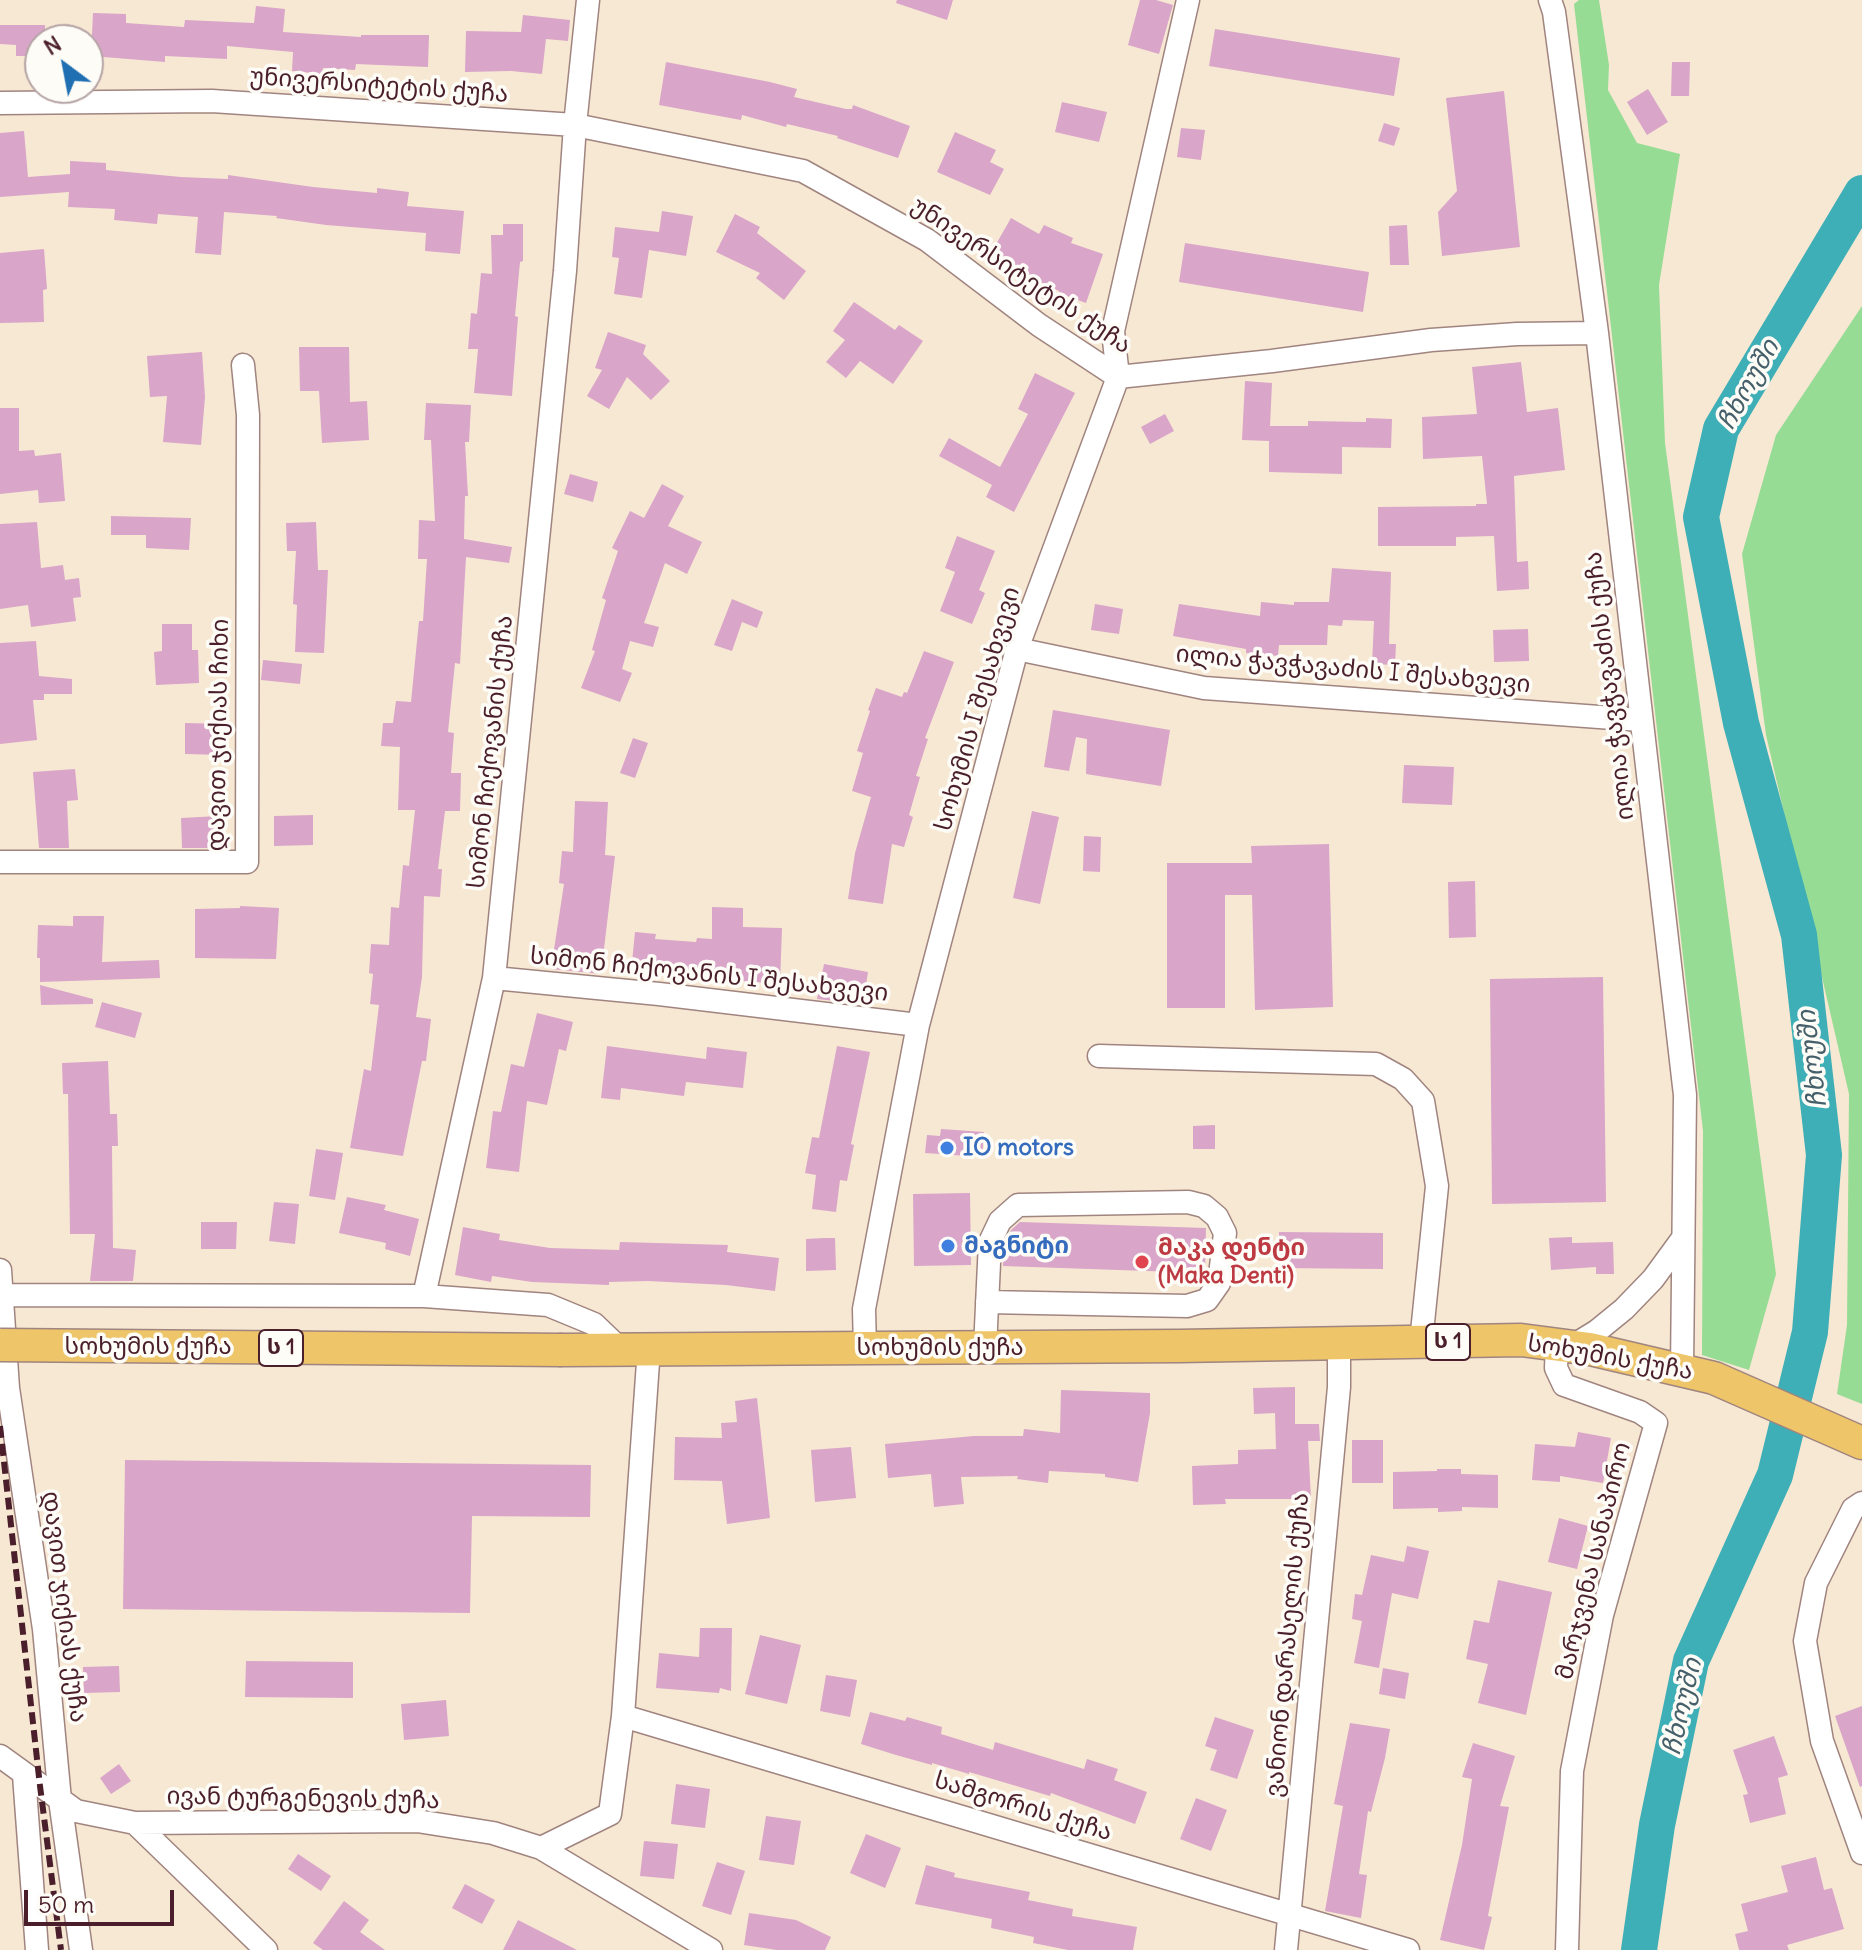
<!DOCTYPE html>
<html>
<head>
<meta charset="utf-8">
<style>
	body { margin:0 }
	#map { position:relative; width:1862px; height:1950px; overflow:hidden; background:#f7e8d3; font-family:Delius,sans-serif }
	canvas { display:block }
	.north { position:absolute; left:24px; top:24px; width:80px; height:80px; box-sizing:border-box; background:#fdfcf7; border:2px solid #b5a4a5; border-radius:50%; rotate:328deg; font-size:22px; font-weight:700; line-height:32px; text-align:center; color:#4a1f2b }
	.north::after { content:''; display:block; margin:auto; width:28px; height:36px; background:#1f6fb2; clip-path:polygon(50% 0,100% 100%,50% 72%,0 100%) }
	.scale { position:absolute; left:24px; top:1890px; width:150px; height:36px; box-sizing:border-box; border:4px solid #4a1f2b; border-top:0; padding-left:10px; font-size:24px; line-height:28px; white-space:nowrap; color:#4a1f2b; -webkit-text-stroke:6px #fdfcf7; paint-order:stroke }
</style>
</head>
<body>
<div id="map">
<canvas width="1862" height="1950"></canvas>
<div class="north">N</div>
<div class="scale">50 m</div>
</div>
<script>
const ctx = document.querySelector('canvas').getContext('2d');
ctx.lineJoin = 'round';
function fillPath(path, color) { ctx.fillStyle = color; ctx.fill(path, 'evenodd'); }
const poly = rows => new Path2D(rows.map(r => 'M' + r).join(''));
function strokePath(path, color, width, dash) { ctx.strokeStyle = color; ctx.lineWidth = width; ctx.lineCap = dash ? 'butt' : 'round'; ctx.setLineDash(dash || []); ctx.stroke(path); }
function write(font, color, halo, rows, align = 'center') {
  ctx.font = font + ' Delius,"Noto Sans Georgian",sans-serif'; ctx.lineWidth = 7; ctx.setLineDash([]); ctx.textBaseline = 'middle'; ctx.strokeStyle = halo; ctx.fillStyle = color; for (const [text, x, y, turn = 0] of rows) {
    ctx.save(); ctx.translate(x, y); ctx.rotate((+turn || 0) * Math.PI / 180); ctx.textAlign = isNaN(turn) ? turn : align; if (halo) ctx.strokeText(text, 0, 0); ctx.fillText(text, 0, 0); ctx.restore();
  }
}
fillPath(poly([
	[1579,0,1599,0,1609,65,1608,90,1637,143,1680,154,1659,285,1665,443,1776,1274,1749,1370,1702,1355,1703,1131,1574,4],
	[1862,306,1862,1404,1837,1394,1847,1325,1849,1094,1766,735,1742,554,1776,435]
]), '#97dc95');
strokePath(poly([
	[1639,1950,1657,1825,1691,1661,1775,1475,1810,1332,1824,1155,1799,935,1741,723,1701,517,1721,429,1862,193]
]), '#3eafb6', 36);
fillPath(poly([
	[897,0,953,0,947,20,896,3],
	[1140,0,1156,0,1173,5,1159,54,1128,45],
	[256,6,285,9,283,32,361,37,361,35,429,35,428,67,356,64,355,70,323,68,322,74,292,71,293,52,227,46,227,59,165,56,165,62,91,56,93,13,126,14,126,23,184,27,185,20,254,23],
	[523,15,570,20,568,41,546,39,542,74,511,71,465,72,466,31,521,32],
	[0,25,45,25,45,40,40,40,40,56,16,56,16,45,0,44],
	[1215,29,1400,58,1394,96,1209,66],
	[666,62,770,82,797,89,794,97,846,109,852,109,853,105,910,126,898,158,837,138,838,136,787,124,786,127,742,115,741,120,659,105],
	[1672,62,1690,62,1689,96,1671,96],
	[1648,89,1668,122,1647,135,1627,102],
	[1504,91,1520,247,1442,256,1438,212,1457,191,1446,98],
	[1062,102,1107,112,1099,142,1055,132],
	[1384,123,1400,128,1394,146,1378,141],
	[1181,128,1205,130,1201,160,1177,157],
	[24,131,28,177,70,174,70,161,106,163,106,170,181,177,228,179,228,175,313,187,377,193,377,188,409,192,407,206,464,211,460,254,425,251,426,233,326,225,276,218,277,216,224,212,221,255,195,253,198,217,158,214,157,224,114,220,115,209,68,207,69,192,0,197,0,133],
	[955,132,996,150,990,162,1004,169,990,195,937,172],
	[662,211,693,216,686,256,649,250,642,298,614,294,619,258,612,257,615,227,659,232],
	[735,214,760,227,757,233,806,271,784,300,756,278,760,273,716,252],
	[1011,218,1039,234,1044,225,1073,238,1071,243,1103,254,1086,303,1059,293,1059,291,1022,274,1023,272,991,253],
	[503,224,523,224,523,261,520,262,515,316,518,317,512,396,474,393,478,349,468,349,471,313,477,314,481,273,492,274,491,235,503,235],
	[1407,225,1409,265,1390,265,1389,226],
	[1185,243,1369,272,1363,312,1179,282],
	[44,249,47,289,43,290,44,322,0,323,0,253],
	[854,302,895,330,899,325,923,341,893,384,860,361,846,378,826,362,845,340,833,331],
	[608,332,646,345,643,354,670,381,651,400,627,377,609,409,587,396,602,370,595,368],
	[299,347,349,347,350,402,367,401,369,440,322,443,319,391,300,391],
	[202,352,205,397,201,445,163,442,167,396,150,397,147,356],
	[1521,362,1527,412,1558,408,1565,470,1514,476,1517,562,1528,561,1529,589,1497,591,1494,536,1456,537,1456,546,1378,546,1378,507,1476,506,1476,504,1487,504,1482,456,1423,459,1422,417,1477,414,1472,367],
	[1035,373,1075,393,1014,512,986,497,992,485,939,456,949,438,1000,467,1028,414,1018,409],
	[1245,381,1272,383,1270,426,1308,426,1308,421,1366,422,1366,418,1392,419,1391,448,1342,447,1342,474,1269,472,1269,441,1242,440],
	[426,403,471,405,469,442,465,442,468,496,465,496,464,539,512,547,509,563,466,557,460,664,455,663,448,732,454,733,451,773,461,773,460,811,445,811,438,869,442,869,440,897,424,896,422,977,416,1017,431,1019,426,1061,422,1061,403,1156,350,1148,364,1069,371,1071,379,1005,370,1004,373,974,369,973,371,944,389,945,391,907,399,908,403,865,409,866,415,810,398,810,400,747,381,746,383,723,393,723,396,701,411,702,419,621,423,621,427,559,418,559,419,520,435,521,431,440,424,440],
	[0,408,19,408,19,451,34,450,35,456,61,453,65,501,39,503,38,490,0,494],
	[1165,414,1174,431,1150,444,1141,427],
	[570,474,598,482,593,502,564,494],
	[662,484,684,496,668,526,702,542,687,574,665,563,644,623,659,627,653,647,630,641,622,669,632,673,620,702,581,688,595,651,592,650,606,600,602,598,618,551,612,548,630,511,644,518],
	[111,516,191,518,189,550,146,548,146,535,111,535],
	[37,522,41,568,63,565,65,580,79,578,81,597,73,598,76,621,31,627,28,605,0,609,0,524],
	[316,522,318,570,328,570,324,653,295,652,297,605,293,604,296,551,287,551,286,523],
	[957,536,995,551,979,590,985,593,972,624,940,611,955,572,945,568],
	[1332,568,1391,572,1389,644,1396,644,1395,665,1372,664,1374,621,1343,620,1342,626,1328,625,1327,645,1279,645,1278,656,1246,653,1246,649,1173,636,1179,604,1260,616,1261,602,1294,605,1294,602,1329,602],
	[732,599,763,612,757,628,742,622,732,651,714,645],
	[1095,604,1123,609,1119,634,1091,630],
	[162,624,192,624,192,650,198,650,199,683,156,685,154,652,162,651],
	[1528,629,1529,661,1494,662,1493,630],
	[36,641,39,676,72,679,72,694,44,694,44,700,33,700,37,740,0,744,0,643],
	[924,651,954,662,925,738,928,739,916,776,920,777,909,815,913,817,904,847,892,844,883,904,848,899,855,853,871,797,852,791,863,753,857,751,870,711,868,710,876,688,902,697,904,692,907,693],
	[263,660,302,664,300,684,261,680],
	[1053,710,1170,730,1161,786,1086,774,1087,739,1076,737,1069,771,1044,767],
	[185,723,226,724,225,755,185,754],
	[633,738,648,743,635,778,620,773],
	[1404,765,1454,767,1452,805,1402,803],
	[75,769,78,800,67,801,69,848,39,848,33,772],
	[575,801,608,802,605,855,615,856,601,974,551,969,564,884,559,883,562,851,573,852],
	[1032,811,1059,817,1040,904,1013,898],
	[313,815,313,845,274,846,274,816],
	[219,816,220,848,182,848,181,818],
	[1084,836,1101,837,1100,872,1083,871],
	[1329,844,1333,1007,1255,1010,1252,895,1225,895,1225,1008,1167,1008,1167,863,1252,863,1251,846],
	[1475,881,1476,937,1449,938,1448,882],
	[240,906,279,908,276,959,195,958,195,909,240,908],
	[712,907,743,908,743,927,782,928,780,984,631,972,635,932,656,934,655,939,696,942,697,938,712,939],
	[73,916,104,916,102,962,159,960,160,978,40,982,40,958,37,958,38,925,73,926],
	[824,964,868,972,863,1004,817,999],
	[1603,977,1606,1202,1492,1204,1490,979],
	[40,985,93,999,93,1004,41,1005],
	[102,1002,142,1013,135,1038,95,1027],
	[537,1013,573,1022,566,1051,559,1049,547,1105,527,1101,519,1172,486,1168,493,1111,501,1112,511,1064,524,1067],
	[607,1046,706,1059,707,1047,747,1052,743,1088,686,1082,684,1096,621,1088,620,1100,601,1098],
	[837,1046,870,1052,851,1144,854,1145,847,1181,840,1180,836,1212,812,1209,816,1175,805,1173,812,1137,819,1138],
	[108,1061,110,1114,117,1114,118,1146,112,1146,113,1248,136,1250,133,1281,90,1281,95,1234,70,1234,68,1094,63,1094,62,1063],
	[1215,1125,1215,1149,1193,1149,1193,1126],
	[941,1129,984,1132,982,1157,925,1153,927,1135,940,1136],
	[316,1149,343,1153,335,1200,309,1196],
	[970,1193,971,1265,914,1266,913,1194],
	[347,1197,386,1205,384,1210,419,1219,410,1256,385,1249,386,1243,339,1233],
	[274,1202,299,1204,295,1244,269,1241],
	[201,1222,237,1222,236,1249,201,1249],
	[1020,1222,1206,1228,1205,1273,1003,1266,1004,1245,1011,1230],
	[463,1227,500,1234,499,1240,550,1248,619,1250,620,1242,728,1245,727,1252,779,1258,775,1291,726,1285,648,1281,609,1282,609,1285,532,1282,492,1276,491,1282,455,1275],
	[1279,1232,1383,1233,1383,1269,1279,1268],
	[1572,1237,1572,1243,1613,1242,1614,1274,1596,1274,1596,1267,1551,1270,1549,1238],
	[824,1238,835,1238,836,1270,806,1271,806,1239],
	[1295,1387,1295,1424,1319,1424,1320,1441,1308,1441,1311,1499,1225,1499,1226,1504,1193,1505,1192,1466,1238,1464,1238,1450,1276,1449,1275,1413,1254,1414,1253,1388],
	[1061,1390,1150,1393,1150,1413,1138,1482,1105,1477,1105,1474,1049,1471,1048,1483,1017,1479,1018,1476,961,1477,964,1504,934,1507,931,1474,888,1478,885,1444,974,1436,1023,1436,1024,1429,1060,1433],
	[757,1398,770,1518,727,1524,722,1481,674,1480,675,1437,722,1438,721,1423,737,1422,735,1401],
	[1578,1432,1611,1438,1603,1483,1560,1476,1560,1482,1532,1480,1535,1444,1575,1447],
	[1352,1440,1383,1440,1383,1483,1352,1483],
	[851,1447,856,1498,815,1502,811,1450],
	[125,1460,591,1465,590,1517,472,1516,470,1613,123,1609],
	[1437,1469,1461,1469,1461,1474,1498,1475,1498,1508,1462,1507,1462,1511,1438,1512,1438,1508,1393,1509,1393,1472,1437,1471],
	[1559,1518,1588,1526,1577,1569,1548,1562],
	[1407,1546,1429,1551,1418,1599,1392,1593,1379,1668,1354,1663,1362,1621,1352,1619,1355,1594,1362,1595,1371,1555,1404,1562],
	[1498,1580,1552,1592,1526,1715,1478,1703,1488,1664,1466,1659,1474,1620,1489,1623],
	[700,1628,732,1628,731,1691,720,1688,719,1693,656,1688,659,1653,699,1657],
	[760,1635,801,1645,787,1704,745,1694],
	[246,1661,353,1662,353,1698,245,1697],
	[119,1666,120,1692,84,1693,83,1667],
	[1383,1668,1409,1673,1405,1699,1379,1694],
	[826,1675,857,1680,850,1717,820,1711],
	[446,1700,449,1736,404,1740,401,1704],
	[1862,1706,1862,1786,1860,1787,1835,1716],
	[870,1712,905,1721,907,1717,942,1727,941,1734,993,1750,995,1742,1084,1769,1087,1759,1118,1769,1114,1780,1147,1792,1135,1824,1051,1793,1050,1796,969,1772,969,1774,932,1763,932,1765,896,1755,861,1744],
	[1215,1717,1254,1730,1237,1779,1210,1770,1217,1750,1205,1746],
	[1350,1723,1390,1729,1385,1758,1371,1812,1368,1811,1359,1874,1367,1875,1361,1918,1325,1911,1343,1806,1334,1804],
	[1774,1736,1788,1775,1778,1778,1786,1814,1750,1823,1743,1795,1748,1794,1733,1750],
	[1473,1743,1515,1756,1500,1806,1509,1807,1488,1916,1492,1917,1484,1950,1440,1940,1462,1845,1472,1779,1462,1777],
	[119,1764,131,1781,111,1794,100,1778],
	[676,1784,710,1789,705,1828,671,1824],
	[1196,1798,1227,1810,1211,1851,1180,1839],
	[766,1816,801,1821,794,1865,759,1860],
	[866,1834,901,1848,885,1888,850,1873],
	[644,1841,678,1844,674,1879,640,1876],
	[298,1854,331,1876,321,1891,288,1869],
	[1816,1857,1824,1890,1832,1888,1844,1929,1787,1945,1789,1950,1739,1950,1735,1934,1748,1931,1741,1904,1788,1892,1781,1866],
	[717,1862,745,1871,731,1915,702,1906],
	[926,1865,955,1873,954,1877,1030,1892,1028,1900,1073,1909,1072,1916,1137,1927,1133,1950,1068,1950,1033,1943,1034,1937,991,1928,992,1919,915,1904],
	[465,1884,495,1900,482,1924,452,1908],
	[344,1901,369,1920,360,1932,385,1950,323,1950,313,1943],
	[749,1913,796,1920,831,1937,825,1950,777,1950,744,1945],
	[518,1920,577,1950,503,1950]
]), '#d9a5c9');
const minor = poly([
	[588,0,575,125,565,271,494,978,424,1296,548,1305,594,1324,619,1348],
	[1550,0,1554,12,1597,333,1685,1095,1682,1369],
	[0,103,212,101,575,125,803,171,927,240,1039,325,1118,377,1272,361,1431,340,1517,334,1597,333],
	[1017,649,1204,688,1640,720],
	[0,862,247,862,248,415,243,365],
	[494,978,659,994,918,1025],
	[1099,1056,1376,1064,1403,1079,1423,1101,1437,1186,1421,1342],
	[0,1270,8,1388,44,1629,60,1800,81,1950],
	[0,1295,424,1296],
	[1557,1345,1556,1368,1564,1385,1640,1412,1656,1423,1602,1615,1572,1771,1567,1950],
	[1571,1347,1597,1331,1624,1309,1653,1279,1683,1238],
	[985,1348,990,1242,1000,1221,1018,1205,1188,1202,1204,1206,1217,1217,1225,1233,1219,1283,1207,1300,1187,1306,987,1302],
	[865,1349,864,1309,918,1025,1017,649,1118,377,1113,331,1188,0],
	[1862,1503,1853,1509,1816,1583,1805,1641,1822,1741,1862,1853],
	[623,1716,1408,1950],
	[0,1756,76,1811,135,1823,417,1821,493,1833,541,1848,711,1950],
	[24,1775,37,1950],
	[135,1823,266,1950],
	[541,1848,610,1814,623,1716,649,1348],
	[1286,1950,1339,1387,1339,1344]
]);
const highway = poly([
	[562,1350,1179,1346,1521,1340,1590,1349,1714,1378,1862,1443]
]);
strokePath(minor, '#a0847f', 25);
strokePath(highway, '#a0847f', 35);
strokePath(minor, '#fff', 22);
strokePath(highway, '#eec569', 32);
strokePath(poly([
	[0,1426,40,1786,61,1950]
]), '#4a1f2b', 6, [12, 6]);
const highwayBridge = poly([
	[0,1345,562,1350]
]);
strokePath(highwayBridge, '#a0847f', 35, []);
strokePath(highwayBridge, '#eec569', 32);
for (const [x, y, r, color] of [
	[947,1148,8,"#3f7fe0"],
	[948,1246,8,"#3f7fe0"],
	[1142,1262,8,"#e0444e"]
]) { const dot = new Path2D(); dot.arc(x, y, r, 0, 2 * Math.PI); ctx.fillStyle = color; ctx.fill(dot); strokePath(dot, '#fdfcf7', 3); }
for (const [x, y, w] of [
	[1448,1342,44],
	[281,1348,44]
]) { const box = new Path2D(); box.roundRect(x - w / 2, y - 18, w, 36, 6); ctx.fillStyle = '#fdfcf7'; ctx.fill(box); strokePath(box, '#4a1f2b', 2); }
write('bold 22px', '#4a1f2b', null, [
	["ს 1",1448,1342],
	["ს 1",281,1348]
]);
write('24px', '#4a1f2b', '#fdfcf7', [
	["უნივერსიტეტის ქუჩა",379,86,4],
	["უნივერსიტეტის ქუჩა",1021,276,34],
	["ილია ჭავჭავაძის I შესახვევი",1353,670,5],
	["ილია ჭავჭავაძის ქუჩა",1610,686,-97],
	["სოხუმის I შესახვევი",978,709,-74],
	["დავით ჯიქიას ჩიხი",219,735,-89],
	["სიმონ ჩიქოვანის ქუჩა",491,752,-84],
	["სიმონ ჩიქოვანის I შესახვევი",709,975,6],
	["სოხუმის ქუჩა",148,1347],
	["სოხუმის ქუჩა",940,1348],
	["სოხუმის ქუჩა",1610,1358,10],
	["მარჯვენა სანაპირო",1594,1561,-76],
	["დავით ჯიქიას ქუჩა",64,1607,83],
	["ვანიონ დარასელის ქუჩა",1288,1645,-85],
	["ივან ტურგენევის ქუჩა",303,1799,1],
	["სამგორის ქუჩა",1023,1807,17]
]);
write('bold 24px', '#366cbe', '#fdfcf7', [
	["IO motors",963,1148],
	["მაგნიტი",964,1246]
], 'left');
write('bold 24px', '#be3a42', '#fdfcf7', [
	["მაკა დენტი",1158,1248],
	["(Maka Denti)",1158,1276]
], 'left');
write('italic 26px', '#45606a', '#fdfcf7', [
	["ჩხოუში",1749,385,-61],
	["ჩხოუში",1813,1059,-97],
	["ჩხოუში",1683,1707,-77]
]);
</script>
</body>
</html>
